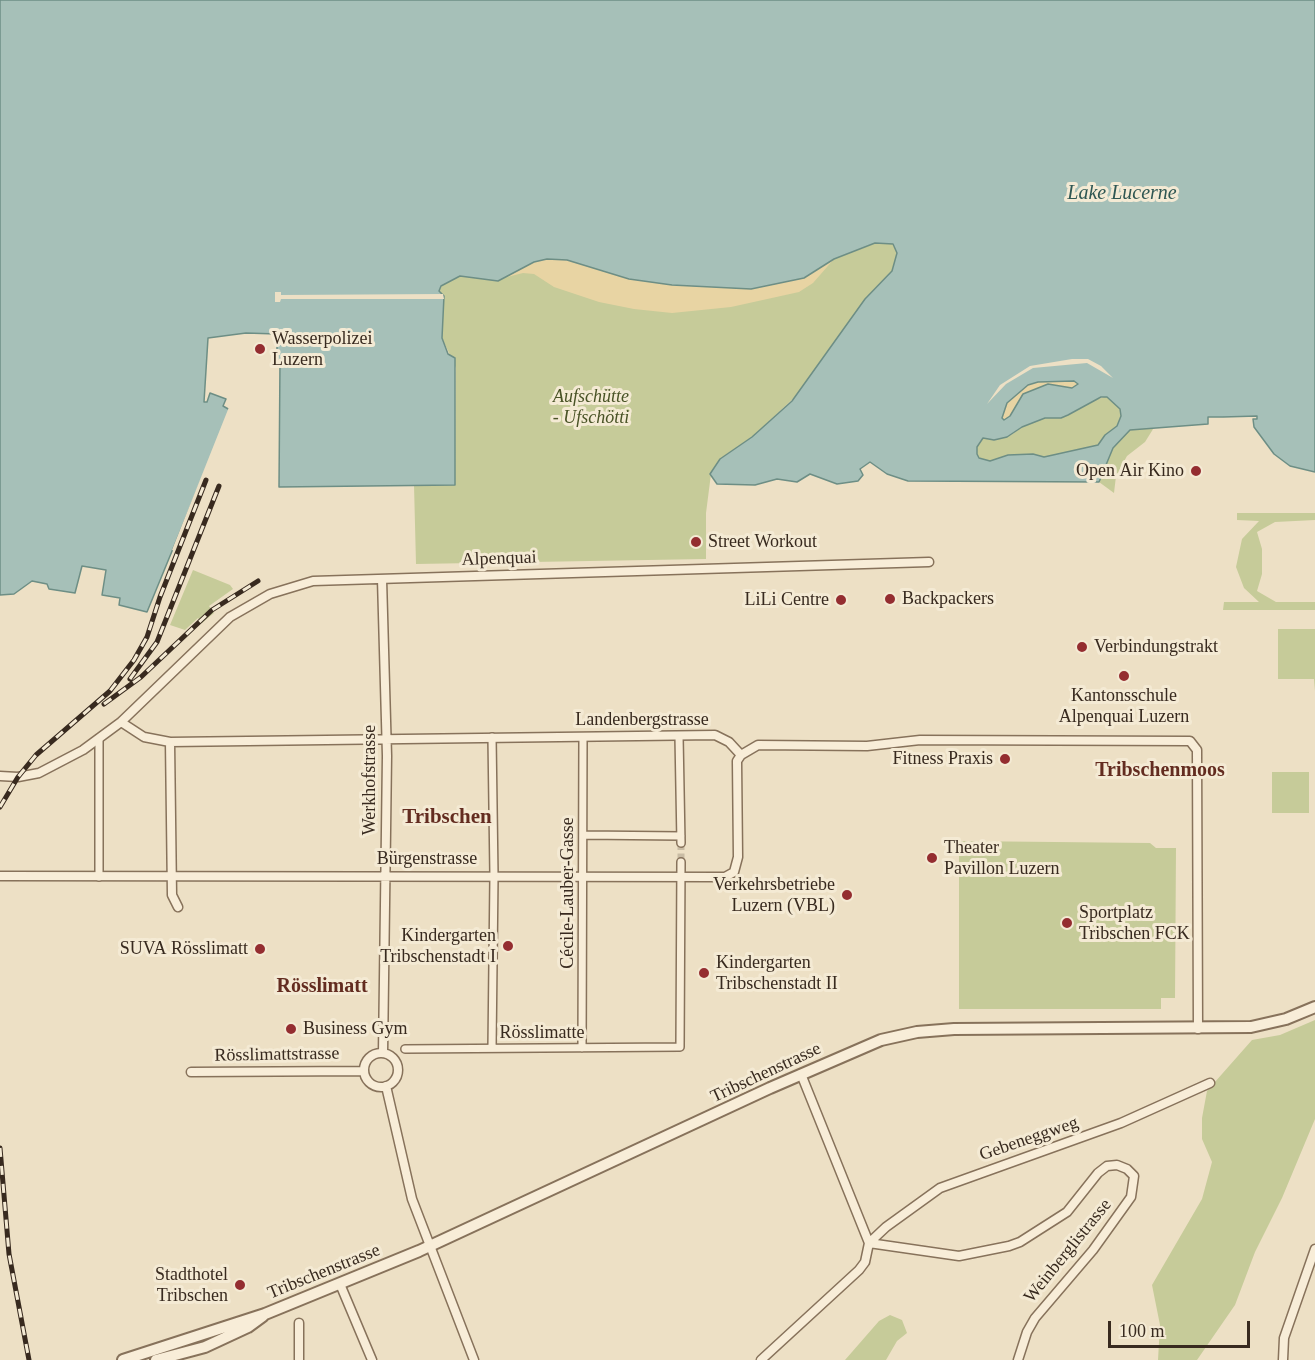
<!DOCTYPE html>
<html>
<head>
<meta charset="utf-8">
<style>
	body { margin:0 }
	#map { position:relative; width:1315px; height:1360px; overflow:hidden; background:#ede0c5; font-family:Georgia,serif }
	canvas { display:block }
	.scale { position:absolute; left:1108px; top:1321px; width:142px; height:27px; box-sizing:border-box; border:3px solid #382a1f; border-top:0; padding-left:8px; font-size:18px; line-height:21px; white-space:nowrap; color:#382a1f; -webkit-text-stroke:4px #f4ead4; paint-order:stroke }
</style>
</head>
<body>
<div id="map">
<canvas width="1315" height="1360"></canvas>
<div class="scale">100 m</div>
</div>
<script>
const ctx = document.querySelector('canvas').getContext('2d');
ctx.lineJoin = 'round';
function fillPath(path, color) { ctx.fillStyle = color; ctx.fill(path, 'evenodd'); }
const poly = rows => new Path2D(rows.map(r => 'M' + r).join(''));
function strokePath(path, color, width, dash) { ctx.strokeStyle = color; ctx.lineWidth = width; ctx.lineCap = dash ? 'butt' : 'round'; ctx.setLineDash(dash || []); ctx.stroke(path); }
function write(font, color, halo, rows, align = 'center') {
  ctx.font = font + ' Georgia,serif'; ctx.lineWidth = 6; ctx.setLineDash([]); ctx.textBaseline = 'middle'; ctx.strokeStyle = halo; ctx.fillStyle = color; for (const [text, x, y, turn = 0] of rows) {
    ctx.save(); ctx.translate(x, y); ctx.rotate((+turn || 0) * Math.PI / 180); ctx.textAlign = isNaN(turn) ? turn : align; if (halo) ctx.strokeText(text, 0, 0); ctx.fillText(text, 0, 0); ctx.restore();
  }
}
fillPath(poly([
	[886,242,892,243,897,253,892,271,865,299,796,396,752,437,720,459,711,474,706,513,706,559,416,564,414,485,455,485,456,368,442,338,439,291,443,283,460,276,498,280,534,262,834,259,876,243],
	[1107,396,1120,408,1121,416,1117,426,1105,435,1098,445,1044,457,1033,454,1008,455,990,461,979,458,977,454,977,447,983,438,994,440,1011,435,1022,427,1045,418,1061,418,1087,403],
	[1155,426,1145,442,1127,456,1116,476,1114,493,1099,482,1113,448,1122,436,1130,429],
	[1237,513,1315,513,1315,520,1275,522,1257,532,1262,549,1262,574,1257,591,1276,602,1315,602,1315,610,1223,610,1224,602,1259,602,1244,588,1236,567,1242,539,1259,521,1237,520],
	[193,570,230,585,233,589,209,606,214,613,202,623,198,618,185,630,170,625],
	[1278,629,1315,629,1315,691,1314,679,1278,679],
	[1272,772,1309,772,1309,813,1272,813],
	[959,841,1150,843,1156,848,1176,848,1175,998,1161,998,1161,1009,959,1009],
	[1315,1020,1315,1119,1282,1198,1255,1252,1235,1305,1197,1360,1158,1360,1160,1325,1152,1285,1202,1199,1212,1162,1202,1139,1202,1118,1207,1091,1252,1040,1280,1035],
	[890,1315,902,1320,907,1333,897,1341,886,1360,845,1360,879,1321]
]), '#c6cb99');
fillPath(poly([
	[547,259,566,260,629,279,672,285,751,289,804,278,834,259,813,283,799,292,731,307,672,313,634,309,599,302,554,287,534,274,523,273,507,277,534,262],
	[1074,381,1078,384,1072,388,1048,384,1023,394,1010,416,1004,420,1002,418,1007,403,1028,385,1038,382]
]), '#e8d4a3');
const water = poly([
	[0,0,1315,0,1315,472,1290,466,1274,454,1254,427,1253,419,1257,419,1257,416,1223,417,1208,417,1208,424,1130,430,1113,448,1099,482,908,481,887,474,870,462,860,469,863,475,858,481,837,484,810,474,797,482,777,479,755,485,717,484,710,474,720,459,752,437,792,401,865,299,892,271,897,253,893,244,875,243,834,259,804,278,751,289,672,285,629,279,567,260,547,259,534,262,498,281,460,276,441,286,439,291,444,296,442,338,448,354,455,358,455,485,279,487,280,361,277,361,277,334,246,333,208,338,204,402,207,402,210,393,226,399,223,406,230,410,147,612,119,605,120,598,102,595,106,570,82,566,75,593,49,589,47,584,32,581,14,594,0,595,0,0],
	[1074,381,1078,384,1072,388,1048,384,1023,394,1010,416,1004,420,1002,418,1007,403,1028,385,1038,382,1074,381],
	[1101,397,1107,397,1120,409,1121,416,1117,426,1105,435,1098,445,1044,457,1033,454,1008,455,990,461,979,458,977,454,977,447,983,438,994,440,1007,437,1022,427,1045,418,1061,418,1068,415,1101,397]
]);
fillPath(water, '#a6c0b8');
strokePath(water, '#6d8e85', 1.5);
fillPath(poly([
	[275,292,281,292,281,295,443,294,444,299,281,299,280,302,275,302],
	[1072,359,1088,359,1101,366,1113,378,1087,363,1033,368,1006,384,987,404,1000,385,1030,366],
	[229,407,232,409,175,551,172,550]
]), '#ede0c5');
strokePath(poly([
	[681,843,681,862]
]), '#c9bca4', 7, [7, 3.5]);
const pedestrian = poly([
	[679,736,681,843],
	[583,835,681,836],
	[99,877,99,740],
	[492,1048,494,876,492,737],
	[582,1048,583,737],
	[405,1049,680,1047,681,862]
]);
const minor = poly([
	[382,579,387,756,383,1053],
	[121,722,144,737,170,742,715,735,729,742,741,755,758,745,867,746,920,740,1190,741,1197,750,1198,1029],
	[170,742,172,895,178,907],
	[0,776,18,777,39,773,83,750,121,722,230,617,270,594,313,581,929,562],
	[0,876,725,877,734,872,738,857,737,761,741,755],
	'364 1070a17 17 0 1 1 34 0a17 17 0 1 1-34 0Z',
	[191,1072,364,1071],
	[801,1074,869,1243],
	[386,1086,412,1199,474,1360],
	[869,1243,959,1256,1009,1246,1020,1242,1067,1212,1098,1173,1107,1166,1117,1165,1127,1169,1134,1176,1131,1197,1093,1250,1035,1318,1027,1332,1018,1360],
	[869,1243,886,1227,940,1188,1121,1123,1210,1083],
	[340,1284,372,1360],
	[299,1360,299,1323],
	[761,1360,859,1270,865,1262,869,1243],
	[1283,1360,1284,1338,1315,1249]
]);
const tertiary = poly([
	[123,1360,265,1314,419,1251,770,1088,881,1040,917,1032,954,1029,1251,1027,1286,1019,1315,1007],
	[156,1360,205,1347,248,1327,263,1316]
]);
strokePath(pedestrian, '#87725b', 10);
strokePath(minor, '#87725b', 11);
strokePath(tertiary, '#87725b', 14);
strokePath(pedestrian, '#f8edd8', 7);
strokePath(minor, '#f8edd8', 8);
strokePath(tertiary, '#f8edd8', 10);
const rail = poly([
	[130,679,157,642,219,486],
	[104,704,141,677,212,610,258,581],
	[0,807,18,777,36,755,110,691,134,660,147,637,160,597,206,480],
	[0,1148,9,1254,29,1360]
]);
strokePath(rail, '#382a1f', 5);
strokePath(rail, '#f4ead4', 3, [9]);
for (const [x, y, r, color] of [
	[260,349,6,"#942d30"],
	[1196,471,6,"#942d30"],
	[696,542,6,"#942d30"],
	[890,599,6,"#942d30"],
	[841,600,6,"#942d30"],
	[1082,647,6,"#942d30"],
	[1124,676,6,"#942d30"],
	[1005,759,6,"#942d30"],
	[932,858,6,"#942d30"],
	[847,895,6,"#942d30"],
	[1067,923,6,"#942d30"],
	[508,946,6,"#942d30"],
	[260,949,6,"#942d30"],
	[704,973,6,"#942d30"],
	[291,1029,6,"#942d30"],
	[240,1285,6,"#942d30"]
]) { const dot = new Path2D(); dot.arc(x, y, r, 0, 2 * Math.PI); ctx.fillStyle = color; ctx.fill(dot); strokePath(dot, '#f4ead4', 2); }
write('18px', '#382a1f', '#f4ead4', [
	["Wasserpolizei",272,339],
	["Luzern",272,360],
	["Open Air Kino",1184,471,"right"],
	["Street Workout",708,542],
	["Backpackers",902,599],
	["LiLi Centre",829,600,"right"],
	["Verbindungstrakt",1094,647],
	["Kantonsschule",1124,696,"center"],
	["Alpenquai Luzern",1124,717,"center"],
	["Fitness Praxis",993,759,"right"],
	["Theater",944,848],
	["Pavillon Luzern",944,869],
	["Verkehrsbetriebe",835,885,"right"],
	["Luzern (VBL)",835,906,"right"],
	["Sportplatz",1079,913],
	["Tribschen FCK",1079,934],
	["Kindergarten",496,936,"right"],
	["Tribschenstadt I",496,957,"right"],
	["SUVA Rösslimatt",248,949,"right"],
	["Kindergarten",716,963],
	["Tribschenstadt II",716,984],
	["Business Gym",303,1029],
	["Stadthotel",228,1275,"right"],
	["Tribschen",228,1296,"right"]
], 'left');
write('italic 18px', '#495326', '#f4ead4', [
	["Aufschütte",591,397],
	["- Ufschötti",591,418]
]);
write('18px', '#382a1f', '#f4ead4', [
	["Alpenquai",499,559,-2],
	["Landenbergstrasse",642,720],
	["Werkhofstrasse",370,780,-90],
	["Bürgenstrasse",427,859],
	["Cécile-Lauber-Gasse",568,893,-90],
	["Rösslimatte",542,1033],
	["Rösslimattstrasse",277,1055,-1],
	["Tribschenstrasse",766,1073,-25],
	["Gebeneggweg",1029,1139,-19],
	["Weinberglistrasse",1068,1251,-51],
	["Tribschenstrasse",324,1272,-22]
]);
write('italic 20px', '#2f5753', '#f4ead4', [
	["Lake Lucerne",1122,194]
]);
write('bold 20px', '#632c20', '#f4ead4', [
	["Tribschenmoos",1160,771],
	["Rösslimatt",322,987]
]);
write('bold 21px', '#632c20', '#f4ead4', [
	["Tribschen",447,818]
]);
</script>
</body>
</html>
